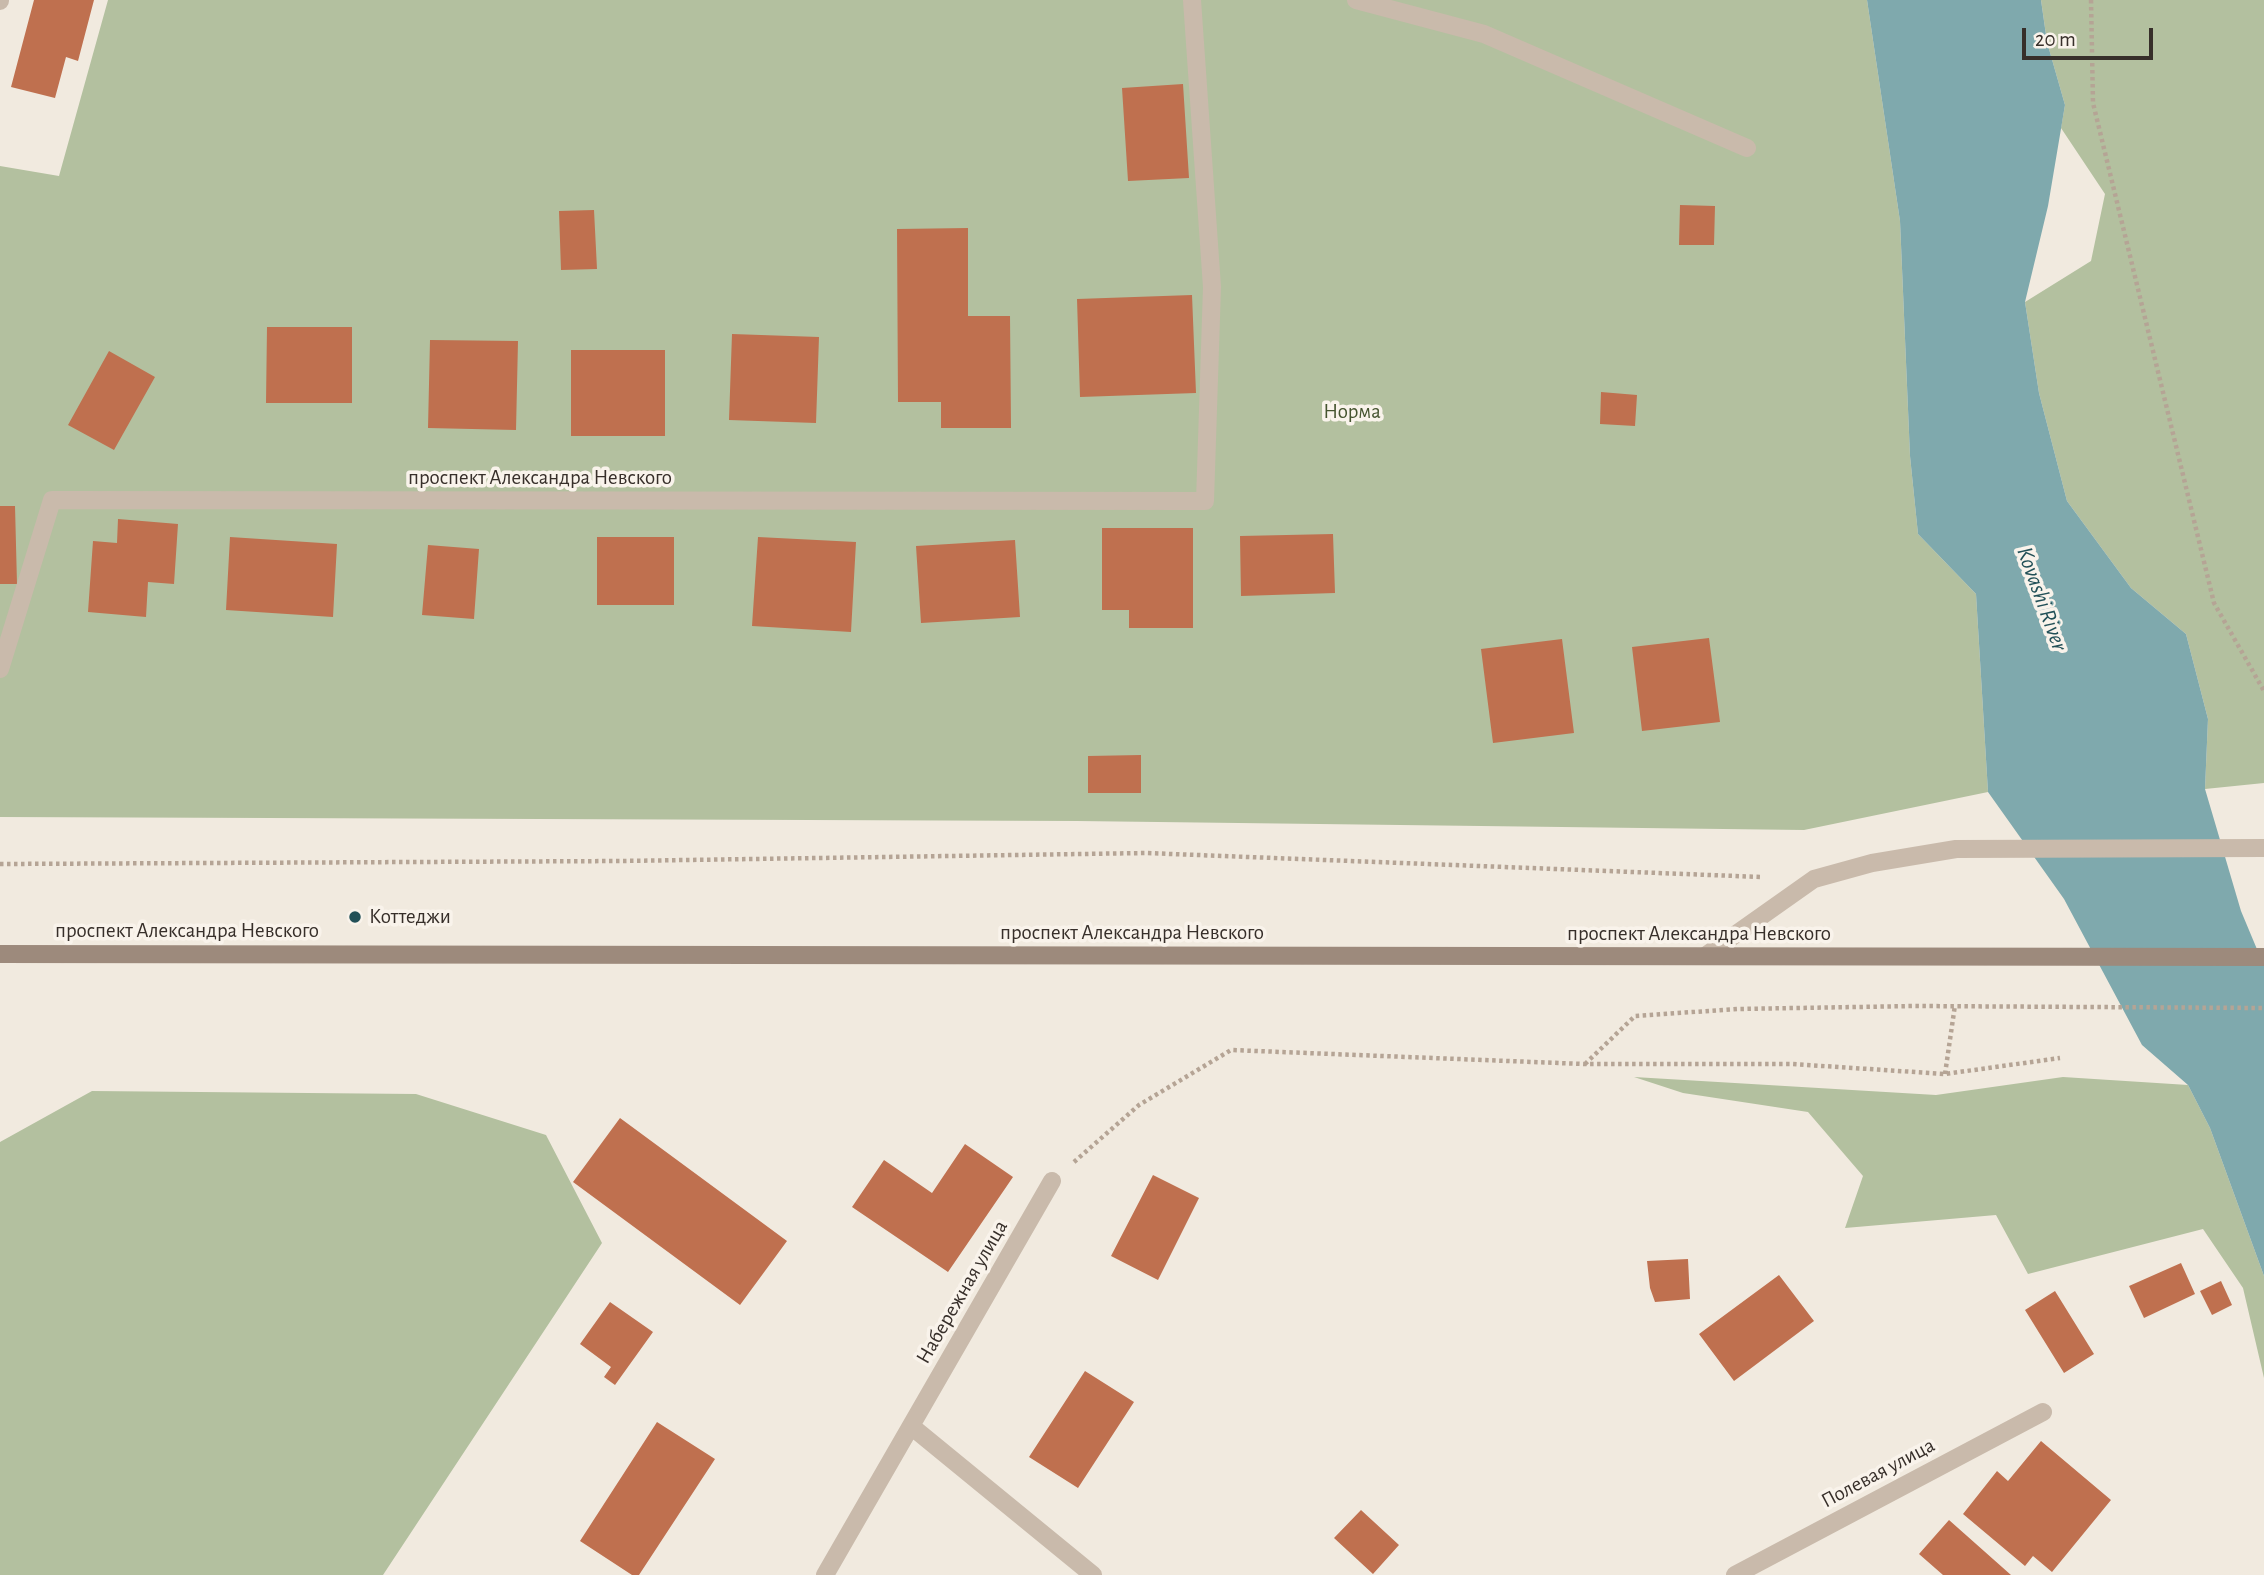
<!DOCTYPE html>
<html>
<head>
<meta charset="utf-8">
<style>
	body { margin:0 }
	#map { position:relative; width:2264px; height:1575px; overflow:hidden; background:#f1eadf; font-family:"Alegreya Sans",sans-serif }
	canvas { display:block }
	.scale { position:absolute; left:2022px; top:28px; width:131px; height:32px; box-sizing:border-box; border:4px solid #372f2a; border-top:0; padding-left:9px; font-size:21px; line-height:24px; white-space:nowrap; color:#372f2a; -webkit-text-stroke:5px #f9f3eb; paint-order:stroke }
</style>
</head>
<body>
<div id="map">
<canvas width="2264" height="1575"></canvas>
<div class="scale">20 m</div>
</div>
<script>
const ctx = document.querySelector('canvas').getContext('2d');
ctx.lineJoin = 'round';
function fillPath(path, color) { ctx.fillStyle = color; ctx.fill(path, 'evenodd'); }
const poly = rows => new Path2D(rows.map(r => 'M' + r).join(''));
function strokePath(path, color, width, dash) { ctx.strokeStyle = color; ctx.lineWidth = width; ctx.lineCap = dash ? 'butt' : 'round'; ctx.setLineDash(dash || []); ctx.stroke(path); }
function write(font, color, halo, rows, align = 'center') {
  ctx.font = font + ' "Alegreya Sans",sans-serif'; ctx.lineWidth = 7; ctx.setLineDash([]); ctx.textBaseline = 'middle'; ctx.strokeStyle = halo; ctx.fillStyle = color; for (const [text, x, y, turn = 0] of rows) {
    ctx.save(); ctx.translate(x, y); ctx.rotate((+turn || 0) * Math.PI / 180); ctx.textAlign = isNaN(turn) ? turn : align; if (halo) ctx.strokeText(text, 0, 0); ctx.fillText(text, 0, 0); ctx.restore();
  }
}
fillPath(poly([
	[108,0,1867,0,1900,221,1910,456,1918,534,1976,594,1988,792,1804,830,1077,821,0,817,0,166,59,176],
	[2041,0,2264,0,2264,783,2205,789,2208,719,2186,634,2131,588,2067,501,2039,393,2025,302,2091,261,2105,194,2061,128,2065,105,2047,42],
	[1634,1077,1936,1095,2063,1077,2188,1085,2210,1128,2264,1276,2264,1378,2243,1288,2203,1229,2028,1274,1996,1215,1845,1228,1863,1176,1808,1112,1683,1093],
	[92,1091,416,1094,546,1135,602,1243,383,1575,0,1575,0,1142]
]), '#b3c09f');
fillPath(poly([
	[1867,0,2041,0,2047,42,2065,105,2048,206,2025,302,2039,393,2067,501,2131,588,2186,634,2208,719,2205,789,2241,911,2264,966,2264,1276,2210,1128,2188,1085,2142,1045,2064,899,1988,792,1976,594,1918,534,1910,456,1900,221]
]), '#7fa9ad');
fillPath(poly([
	[34,0,94,0,78,61,66,57,55,98,11,87],
	[1183,84,1189,178,1128,181,1122,88],
	[1680,205,1715,206,1714,245,1679,245],
	[594,210,597,269,561,270,559,211],
	[968,228,968,316,1010,316,1011,428,941,428,941,402,898,402,897,229],
	[1192,295,1196,393,1080,397,1077,299],
	[267,327,352,327,352,403,266,403],
	[732,334,819,337,816,423,729,420],
	[430,340,518,341,516,430,428,428],
	[571,350,665,350,665,436,571,436],
	[109,351,155,377,114,450,68,425],
	[1601,392,1637,395,1635,426,1600,424],
	[0,506,15,506,17,584,0,584],
	[118,519,178,524,174,584,148,582,146,617,88,612,93,541,117,543],
	[1102,528,1193,528,1193,628,1129,628,1129,610,1102,610],
	[1333,534,1335,593,1241,596,1240,536],
	[230,537,337,544,333,617,226,610],
	[597,537,674,537,674,605,597,605],
	[758,537,856,542,851,632,752,626],
	[1015,540,1020,617,921,623,916,546],
	[428,545,479,549,474,619,422,615],
	[1709,638,1720,722,1642,731,1632,647],
	[1562,639,1574,733,1493,743,1481,649],
	[1141,755,1141,793,1088,793,1088,756],
	[620,1118,787,1241,740,1305,573,1182],
	[965,1144,1013,1177,948,1272,852,1207,884,1160,932,1193],
	[1153,1175,1199,1198,1158,1280,1111,1256],
	[1688,1259,1690,1299,1655,1302,1650,1288,1647,1261],
	[2181,1263,2195,1294,2144,1318,2129,1286],
	[1779,1275,1814,1321,1734,1381,1699,1334],
	[2221,1281,2232,1305,2212,1315,2200,1291],
	[2055,1291,2094,1354,2064,1373,2025,1310],
	[610,1302,653,1332,615,1385,604,1377,611,1367,580,1344],
	[1085,1371,1134,1402,1078,1488,1029,1457],
	[657,1422,715,1459,639,1575,632,1575,580,1541],
	[2041,1441,2111,1500,2052,1572,2033,1556,2025,1566,1963,1514,1997,1471,2008,1481],
	[1361,1510,1399,1545,1373,1574,1334,1538],
	[1949,1520,2011,1575,1943,1575,1919,1554]
]), '#bf704f');
strokePath(poly([
	[2091,0,2093,103,2214,603,2264,691],
	[0,864,621,861,1146,853,1761,877],
	[1585,1064,1635,1016,1737,1009,1915,1006,2264,1008],
	[1945,1074,1955,1005],
	[1074,1162,1139,1105,1231,1050,1584,1064,1792,1064,1945,1074,2060,1058]
]), '#b5a495', 4.5, [3.5, 3.5]);
strokePath(poly([
	[1356,0,1484,34,1747,148],
	[0,1,0,0],
	[0,669,52,500,1205,501,1212,287,1192,0],
	[1705,956,1814,879,1872,863,1956,849,2264,848]
]), '#c9baab', 18);
strokePath(poly([
	[911,1426,1093,1575],
	[825,1575,1052,1181],
	[1735,1575,2043,1412]
]), '#c9baab', 18);
strokePath(poly([
	[0,954,2264,957]
]), '#9d8a7c', 18);
for (const [x, y, r, color] of [
	[355,917,7,"#225057"]
]) { const dot = new Path2D(); dot.arc(x, y, r, 0, 2 * Math.PI); ctx.fillStyle = color; ctx.fill(dot); strokePath(dot, '#f9f3eb', 2.5); }
write('21px', '#45542f', '#f9f3eb', [
	["Норма",1352,412]
]);
write('21px', '#372f2a', '#f9f3eb', [
	["проспект Александра Невского",540,478],
	["проспект Александра Невского",187,931],
	["проспект Александра Невского",1132,933],
	["проспект Александра Невского",1699,934],
	["Набережная улица",962,1292,-60],
	["Полевая улица",1878,1473,-28]
]);
write('21px', '#372f2a', '#f9f3eb', [
	["Коттеджи",369,917]
], 'left');
write('italic 23px', '#225057', '#f9f3eb', [
	["Kovashi River",2042,599,70]
]);
</script>
</body>
</html>
